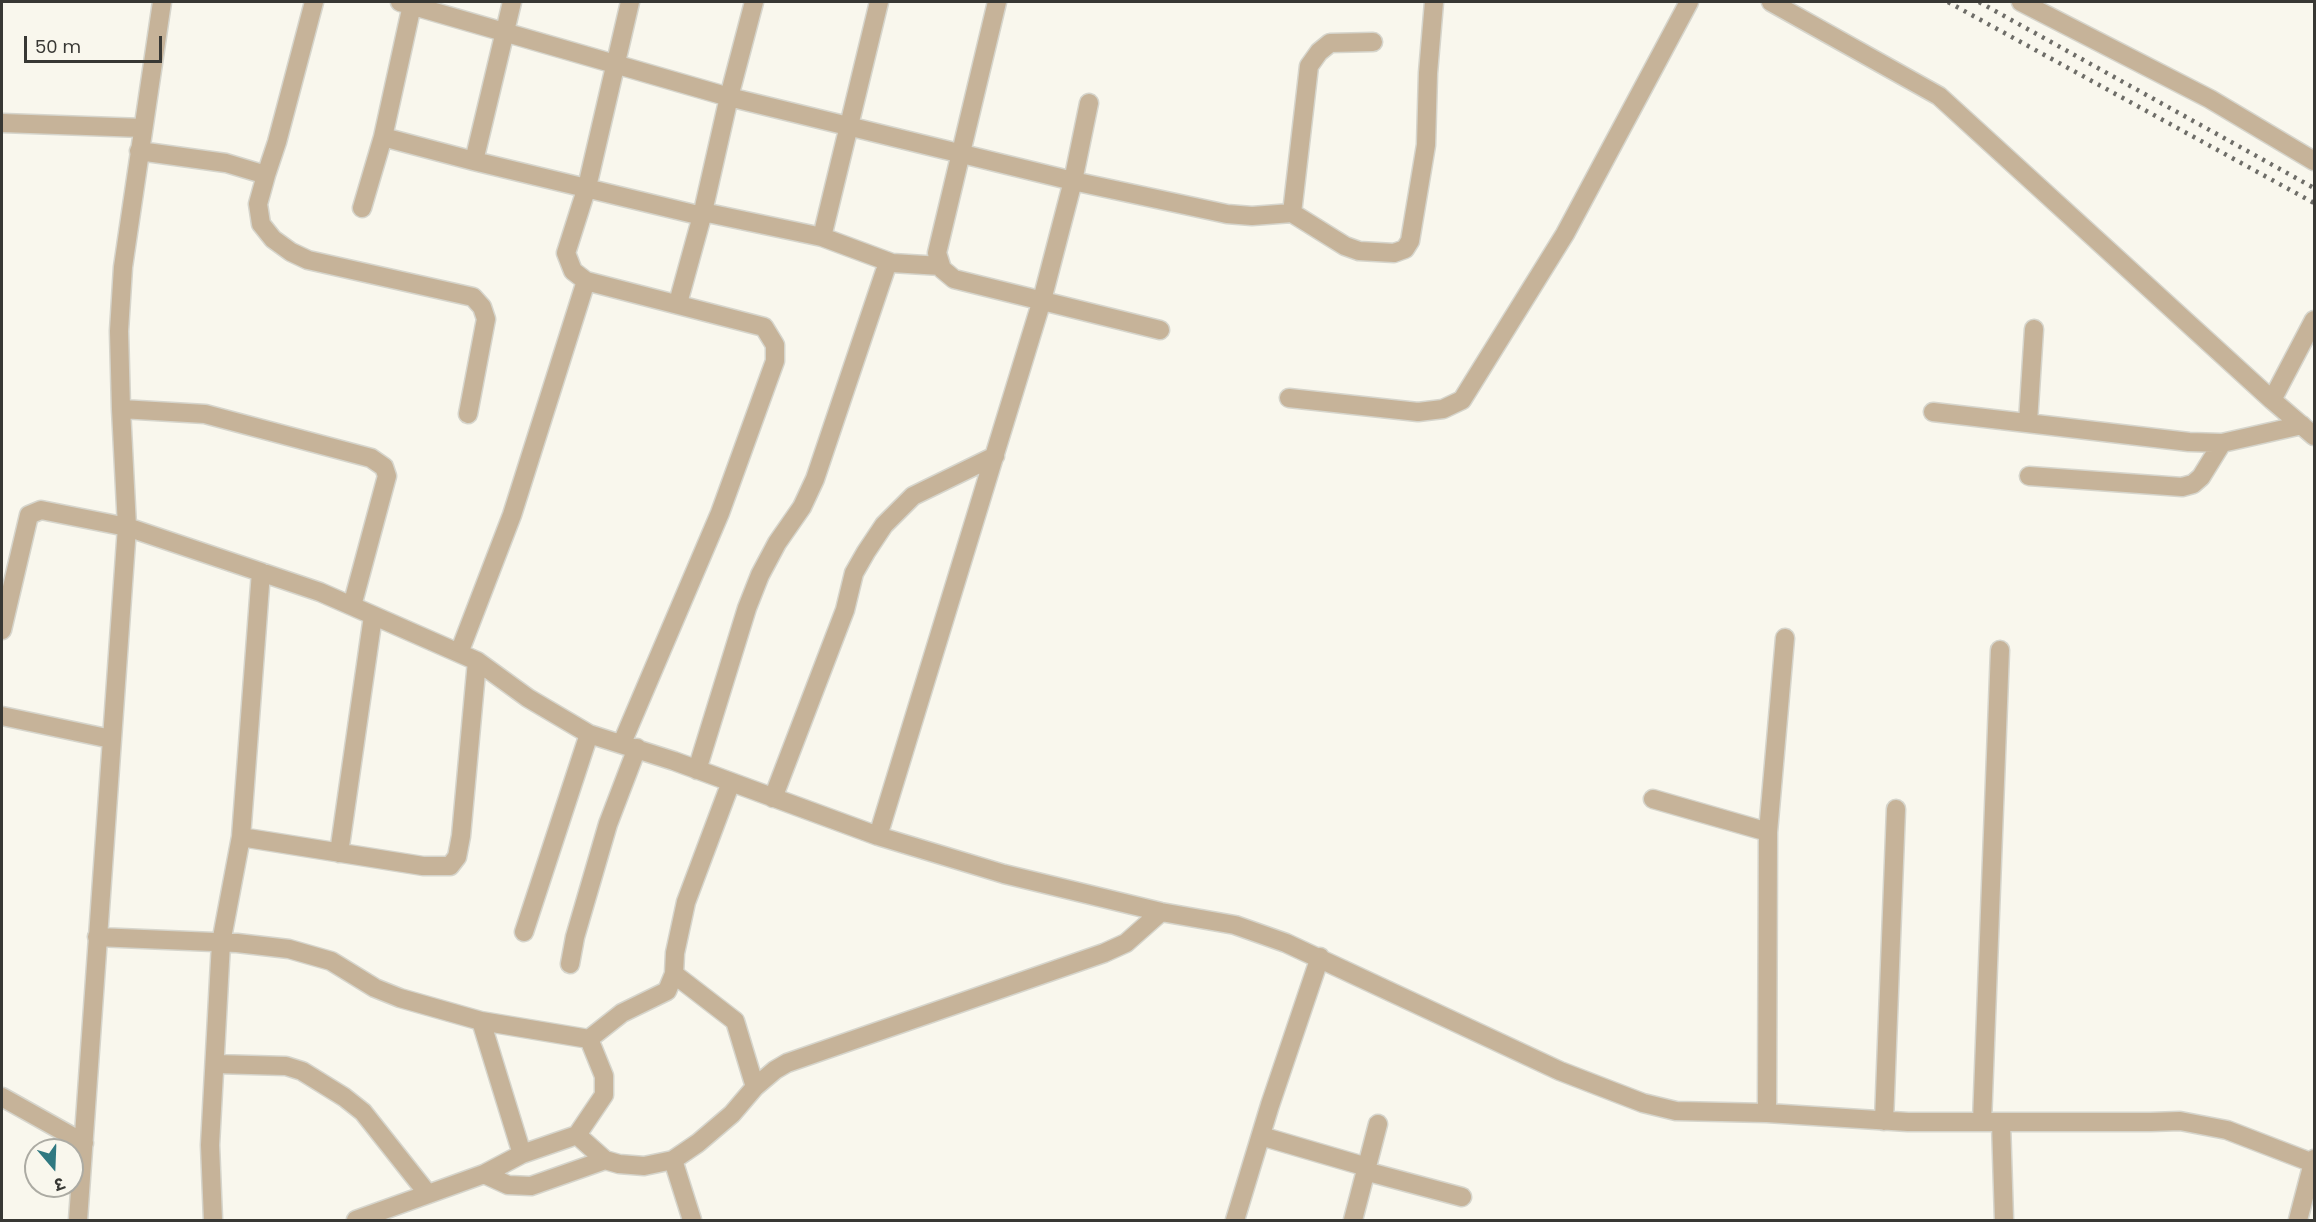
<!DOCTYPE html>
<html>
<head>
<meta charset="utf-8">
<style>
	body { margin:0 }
	#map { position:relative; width:2316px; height:1222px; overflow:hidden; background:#f9f7ed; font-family:Poppins,"Noto Sans Devanagari",sans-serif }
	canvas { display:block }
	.frame { position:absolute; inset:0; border:3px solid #383834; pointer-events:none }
	.north { position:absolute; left:24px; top:1138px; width:60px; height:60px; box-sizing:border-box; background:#f9f7ed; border:2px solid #acaba3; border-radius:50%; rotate:161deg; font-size:16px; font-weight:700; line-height:24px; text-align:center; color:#383834 }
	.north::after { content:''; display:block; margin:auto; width:21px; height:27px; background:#307981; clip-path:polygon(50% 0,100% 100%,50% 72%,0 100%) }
	.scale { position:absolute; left:24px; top:36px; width:138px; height:27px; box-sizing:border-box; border:3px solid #383834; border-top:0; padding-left:8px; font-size:18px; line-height:21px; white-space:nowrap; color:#383834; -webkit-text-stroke:4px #f9f7ed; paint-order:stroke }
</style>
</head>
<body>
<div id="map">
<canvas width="2316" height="1222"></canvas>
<div class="frame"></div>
<div class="north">उ</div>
<div class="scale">50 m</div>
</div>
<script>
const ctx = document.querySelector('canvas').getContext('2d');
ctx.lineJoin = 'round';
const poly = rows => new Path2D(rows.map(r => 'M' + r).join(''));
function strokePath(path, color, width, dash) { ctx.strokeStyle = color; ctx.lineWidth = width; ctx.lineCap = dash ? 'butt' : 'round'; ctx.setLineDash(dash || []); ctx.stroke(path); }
const street = poly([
	[400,2,729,97,1073,181,1227,214,1252,216,1292,213,1345,246,1359,251,1394,253,1405,249,1410,241,1426,145,1428,73,1434,2],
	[997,2,937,253,942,269,954,279,1160,330],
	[1771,2,1939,96,2272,400,2314,436],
	[2021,2,2210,99,2314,161],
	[412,5,383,137,474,161,702,216],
	[2,123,143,128],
	[139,151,226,163,266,175,277,142,314,2],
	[474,161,512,2],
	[266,175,258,204,261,224,273,239,291,252,308,260,473,297,482,307,486,319,468,414],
	[362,208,383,137],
	[703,212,822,237,892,263,941,266],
	[1292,213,1309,66,1319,52,1330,43,1373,42],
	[822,237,879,2],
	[586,281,764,327,775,345,775,361,720,513,622,743],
	[678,303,702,216,729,97,754,2],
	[1289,398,1418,412,1443,409,1462,400,1565,234,1689,2],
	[2272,400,2314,320],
	[121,409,205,414,371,458,384,467,387,476,352,606],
	[1933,412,2189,442,2222,443,2302,425],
	[2028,422,2034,329],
	[2029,476,2182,487,2193,484,2201,477,2222,443],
	[2,630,29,515,41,510,127,527,320,592,477,661,528,698,589,734,674,761,878,836,1004,874,1161,912,1235,925,1286,943,1560,1071,1643,1103,1676,1111,1767,1113,1908,1122,2151,1122,2180,1121,2227,1130,2313,1163],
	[459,653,512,515,586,281,573,271,566,253,587,187,630,2],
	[2,716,111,739],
	[697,770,747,608,760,575,777,543,802,507,815,479,885,271],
	[773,798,845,610,854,573,866,552,884,525,913,496,995,456],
	[1653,799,1768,832],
	[878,836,1042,300,1073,181,1089,103],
	[241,837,423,866,450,866,457,857,461,836,477,661],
	[339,853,373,616],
	[524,932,589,734],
	[97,937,237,943,289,949,331,961,375,988,400,998,481,1021,522,1154],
	[570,964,575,937,608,824,637,748],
	[674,974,735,1021,755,1087],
	[481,1021,589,1039,604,1076,604,1095,577,1135],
	[589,1039,622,1013,667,991,674,974,675,953,686,902,731,782],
	[216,1064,286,1066,302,1071,344,1097,363,1112,428,1194],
	[2,1097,84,1143],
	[1767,1113,1768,832,1785,638],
	[1884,1121,1896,809],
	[1982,1122,2000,650],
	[2001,1122,2004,1220],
	[1261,1136,1367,1167],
	[673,1160,692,1220],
	[1365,1171,1462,1197],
	[484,1174,508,1185,531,1186,605,1160],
	[78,1220,127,527,121,409,119,331,123,267,162,2],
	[213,1220,210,1145,221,943,241,837,261,572],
	[356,1220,484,1174,522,1154,577,1135,605,1160,619,1164,644,1166,673,1160,698,1143,732,1114,755,1087,775,1070,787,1063,1104,953,1126,943,1161,912],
	[1235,1220,1270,1105,1320,957],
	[1353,1220,1378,1124],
	[2298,1220,2314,1159]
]);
strokePath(street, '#d6d5cc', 21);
strokePath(street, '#c6b399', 18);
strokePath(poly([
	[1948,2,2314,203],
	[1979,2,2314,188]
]), '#6e6d68', 4.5, [3, 6]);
</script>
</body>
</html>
